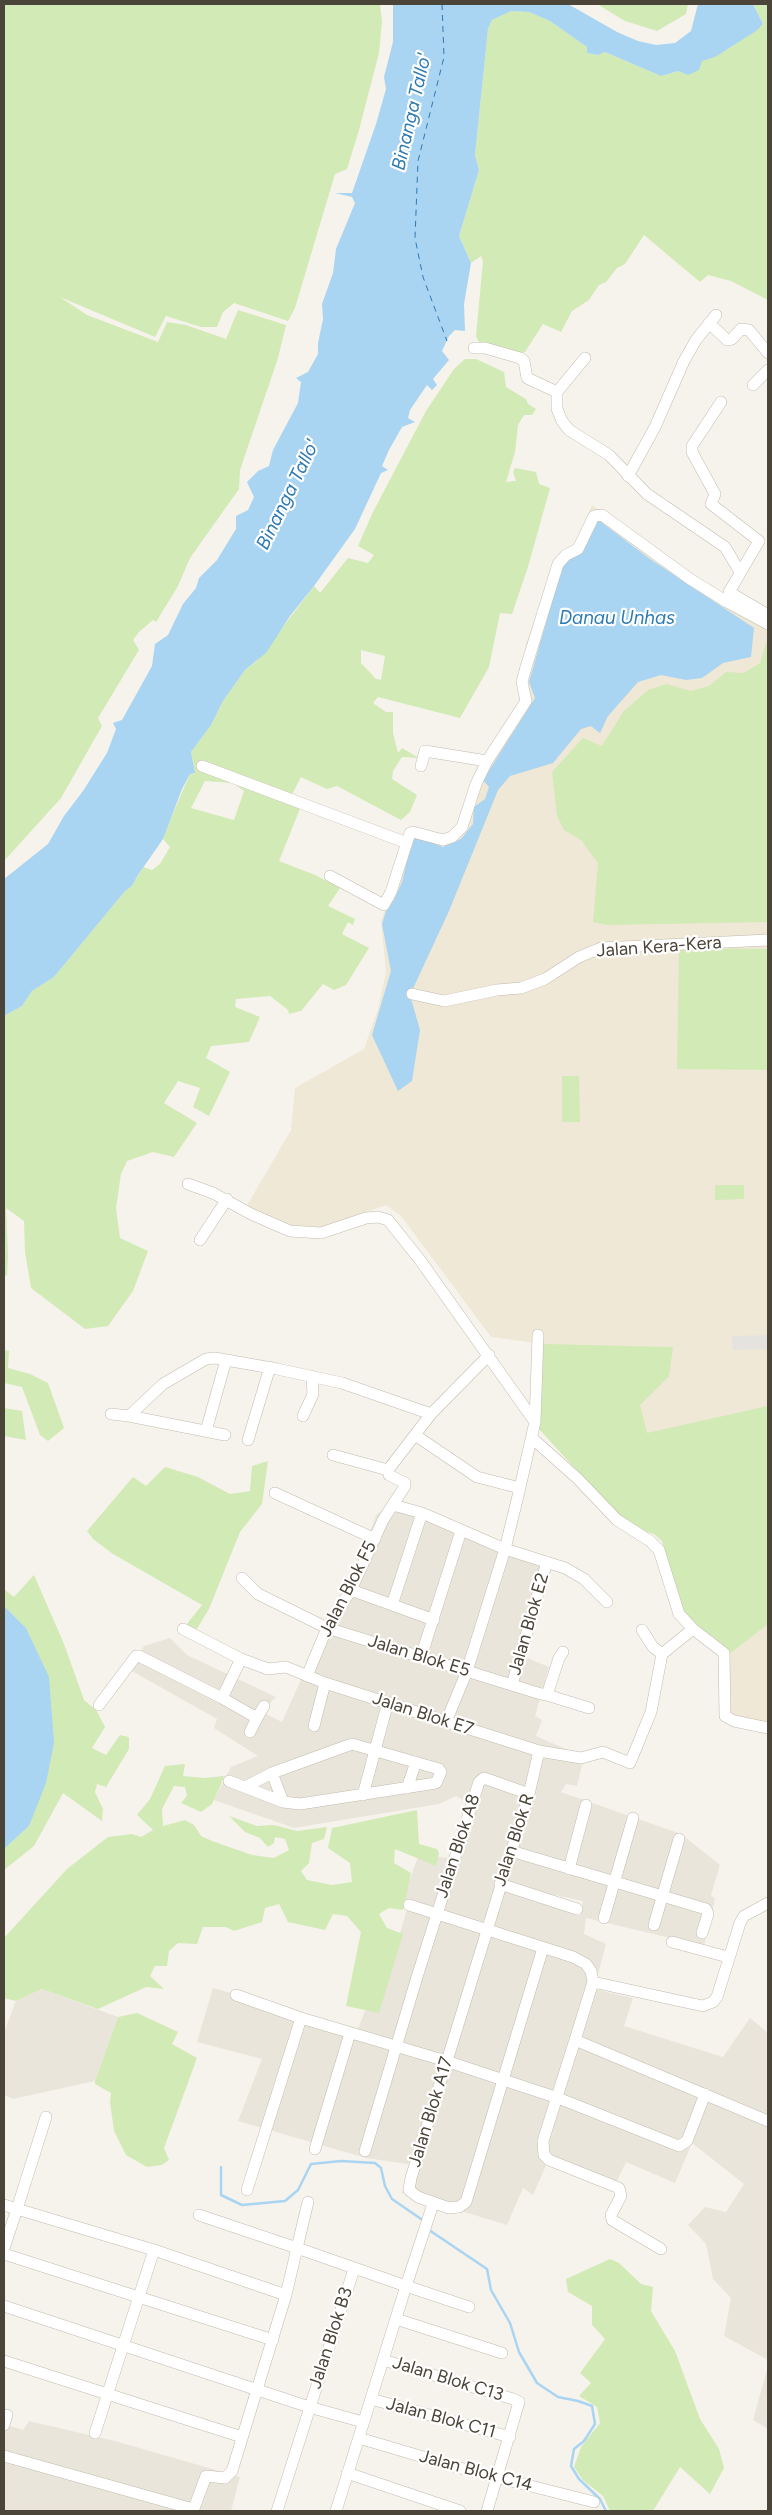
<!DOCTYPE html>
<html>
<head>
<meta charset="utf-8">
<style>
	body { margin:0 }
	#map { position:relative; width:772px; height:2515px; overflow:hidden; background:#f6f3ec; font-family:Figtree,sans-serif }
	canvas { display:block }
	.frame { position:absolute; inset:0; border:5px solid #4b4439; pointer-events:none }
</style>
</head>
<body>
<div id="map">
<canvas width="772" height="2515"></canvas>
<div class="frame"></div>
</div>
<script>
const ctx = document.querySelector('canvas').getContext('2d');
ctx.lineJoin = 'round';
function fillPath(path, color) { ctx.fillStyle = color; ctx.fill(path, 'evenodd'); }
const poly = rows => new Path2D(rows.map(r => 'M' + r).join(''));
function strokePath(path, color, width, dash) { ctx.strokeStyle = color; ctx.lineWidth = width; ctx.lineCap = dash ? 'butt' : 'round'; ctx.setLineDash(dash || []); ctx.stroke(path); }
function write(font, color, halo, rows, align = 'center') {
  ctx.font = font + ' Figtree,sans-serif'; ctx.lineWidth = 4.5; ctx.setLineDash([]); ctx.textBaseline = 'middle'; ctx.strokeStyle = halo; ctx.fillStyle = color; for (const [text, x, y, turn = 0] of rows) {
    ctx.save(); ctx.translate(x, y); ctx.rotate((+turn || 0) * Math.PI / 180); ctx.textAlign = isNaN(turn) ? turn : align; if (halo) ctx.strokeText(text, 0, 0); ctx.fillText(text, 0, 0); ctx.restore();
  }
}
fillPath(poly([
	[393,1502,548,1562,518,1654,549,1667,535,1716,542,1720,536,1736,584,1757,577,1786,566,1784,561,1792,681,1834,720,1865,711,1895,715,1899,704,1946,586,1918,584,1934,606,1944,594,1989,633,1998,624,2026,723,2057,750,2018,768,2033,768,2360,724,2336,731,2298,713,2279,706,2244,688,2225,705,2207,726,2212,744,2184,692,2143,675,2183,626,2162,614,2187,547,2163,533,2195,523,2188,507,2225,402,2193,411,2162,407,2164,366,2158,238,2121,262,2059,197,2042,213,1988,358,2029,370,1998,380,2000,408,1906,402,1901,419,1854,448,1858,468,1803,456,1796,439,1804,294,1828,214,1800,231,1767,258,1756,214,1728,217,1719,130,1670,144,1646,170,1638,187,1655,276,1697,266,1707,264,1713,282,1722,306,1668,352,1585,376,1515],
	[550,1894,583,1901,580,1916,547,1904],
	[42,1989,118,2017,95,2081,13,2099,4,2095,4,2032,16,2001],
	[768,2366,768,2429,753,2420],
	[29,2421,115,2441,240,2477,231,2511,4,2511,4,2424,23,2430]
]), '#eae5da');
fillPath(poly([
	[592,505,692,576,768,619,768,1723,736,1717,728,1713,728,1655,714,1637,703,1632,683,1614,662,1541,654,1534,636,1529,543,1344,491,1337,401,1216,386,1205,315,1230,297,1229,246,1207,291,1130,295,1088,364,1049,378,1009,386,973,381,921,410,838,443,837,457,828,467,805,471,782,485,755,500,730,524,700,520,674,526,644,556,561,562,552,575,544]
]), '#efe8d6');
fillPath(poly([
	[4,4,380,4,382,21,379,53,359,130,347,169,335,174,295,308,288,321,234,303,223,312,217,327,201,327,166,316,155,337,60,297,87,315,158,342,167,322,186,325,226,339,238,310,286,325,278,358,240,470,239,489,190,558,178,586,156,622,153,620,139,632,133,640,139,650,98,718,102,726,61,798,4,861],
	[597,4,688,4,686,14,657,31,625,21],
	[753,4,768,4,768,300,731,281,708,275,700,282,644,235,625,264,617,268,606,282,599,285,589,300,572,311,561,332,543,324,525,352,518,354,479,343,476,336,483,261,481,256,471,263,459,236,479,170,475,155,488,29,492,20,511,11,529,12,550,21,587,47,587,53,598,55,605,52,661,76,678,71,688,75,701,61,728,49,763,24],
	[465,359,476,359,504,372,506,387,526,399,528,404,536,409,532,415,524,415,518,425,515,452,506,482,516,481,513,472,515,468,536,472,539,484,550,488,528,567,512,614,500,613,489,667,460,718,378,697,373,703,386,712,393,712,393,733,398,753,402,748,419,758,402,757,393,771,392,779,417,795,410,812,401,820,337,786,327,789,301,777,289,800,301,806,279,861,315,875,340,888,328,906,355,919,353,925,348,922,342,934,369,948,346,985,334,990,323,984,301,1011,289,1014,288,1010,270,996,236,999,235,1007,260,1017,249,1042,211,1046,206,1058,230,1072,209,1116,193,1107,200,1088,178,1081,164,1103,197,1123,174,1157,153,1152,127,1161,121,1174,116,1208,120,1238,148,1251,133,1291,108,1326,85,1329,31,1288,25,1252,24,1221,6,1208,8,1255,7,1276,4,1274,4,1016,22,1006,32,991,54,977,125,891,132,886,143,867,152,870,160,864,170,847,163,839,168,825,190,774,195,773,191,752,211,725,223,701,245,670,257,661,314,586,320,593,348,558,368,563,374,555,358,546,373,512,426,411,454,369],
	[361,650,385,656,381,680,376,679,361,663],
	[205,781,233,783,244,791,234,820,191,808],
	[768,637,768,922,607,925,593,922,598,863,581,840,564,830,557,816,552,772,583,738,602,746,623,712,648,690,667,684,691,691,709,686,726,672,744,673,760,663],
	[679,948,768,949,768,1070,677,1069],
	[562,1076,579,1076,580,1122,562,1122],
	[715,1185,744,1185,744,1199,715,1200],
	[543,1344,673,1347,669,1376,640,1405,647,1433,768,1406,768,1624,728,1655,714,1637,703,1632,683,1614,662,1541,654,1534,636,1529,624,1522,538,1428],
	[4,1350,9,1351,8,1368,30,1374,48,1383,64,1428,48,1441,40,1435,22,1387,4,1383],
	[4,1408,22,1411,26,1440,4,1436],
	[268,1461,262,1504,240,1532,209,1609,192,1637,186,1625,202,1605,113,1554,93,1539,87,1531,133,1477,146,1486,165,1467,198,1477,230,1494,250,1491,252,1466],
	[34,1575,64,1644,84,1700,96,1710,105,1727,92,1748,106,1755,120,1735,129,1737,129,1749,106,1787,97,1784,95,1792,103,1809,102,1821,63,1793,34,1846,4,1870,4,1849,29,1826,50,1706,48,1677,26,1628,4,1606,4,1589,14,1597],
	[185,1764,183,1776,204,1778,224,1776,220,1787,212,1804,201,1812,181,1803,187,1796,185,1787,174,1786,162,1809,163,1826,185,1820,194,1825,201,1836,212,1841,252,1855,274,1858,289,1850,285,1839,275,1837,274,1843,268,1847,260,1838,245,1832,229,1816,257,1826,274,1825,297,1831,327,1827,324,1839,312,1843,309,1863,301,1871,307,1880,332,1885,352,1882,350,1863,328,1848,332,1828,417,1810,419,1844,437,1849,439,1853,436,1866,395,1849,394,1863,411,1873,403,1910,389,1908,379,1914,387,1928,403,1934,379,2013,346,2006,361,1932,347,1916,333,1914,325,1930,288,1922,279,1904,265,1908,262,1922,234,1931,226,1927,203,1927,197,1944,178,1943,169,1951,167,1966,155,1966,150,1976,164,1989,146,1987,98,2009,42,1989,16,2001,4,1998,4,1938,67,1869,108,1837,132,1834,141,1837,153,1830,137,1815,150,1799,165,1766],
	[137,2013,178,2032,172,2044,197,2058,164,2148,169,2160,162,2165,147,2167,126,2155,114,2131,110,2102,111,2093,95,2084,95,2081,118,2017],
	[610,2259,619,2263,641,2284,653,2287,651,2311,675,2351,700,2419,719,2449,724,2468,710,2494,680,2467,653,2511,610,2511,603,2496,583,2480,574,2467,581,2447,600,2423,597,2407,579,2396,591,2383,580,2373,605,2339,592,2325,592,2306,568,2292,566,2279]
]), '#d2eab5');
fillPath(poly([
	[768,1335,768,1349,733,1350,732,1336]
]), '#e5e3e0');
fillPath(poly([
	[393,4,568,4,617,32,638,41,656,45,675,43,691,31,698,4,753,4,763,24,756,31,715,57,702,61,699,70,688,75,678,71,661,76,605,52,598,55,587,53,587,47,550,21,529,12,511,11,492,20,488,29,475,155,479,170,459,236,471,263,464,304,465,331,455,330,449,336,442,351,449,360,433,379,437,385,432,390,427,385,410,410,408,418,415,422,402,427,389,450,382,466,388,470,381,473,355,529,314,586,290,616,266,653,245,670,223,701,211,725,191,752,195,773,190,774,182,789,163,839,138,875,132,886,125,891,54,977,32,991,22,1006,4,1016,4,879,48,844,64,816,83,791,107,753,116,729,113,723,122,720,152,666,155,644,168,635,183,604,196,588,199,578,217,560,236,529,236,516,248,510,254,497,247,482,258,471,269,466,273,450,298,403,301,382,296,378,308,372,318,354,318,343,323,319,322,304,333,273,336,249,355,203,352,197,335,193,352,193,376,124,386,89,384,77,393,42],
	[597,519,650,559,754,628,751,657,723,663,702,678,686,680,661,675,638,682,608,716,600,733,591,726,581,729,553,763,510,776,498,790,449,911,410,995,420,1030,412,1081,398,1091,372,1035,391,971,382,924,387,908,394,900,402,882,412,838,415,836,443,847,461,839,473,824,474,807,485,799,489,787,483,780,535,698,529,682,564,560],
	[4,1606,26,1628,49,1677,54,1743,46,1783,29,1826,4,1849]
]), '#a9d4f2');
strokePath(poly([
	[221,2167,221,2195,242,2205,285,2201,298,2190,311,2164,341,2161,375,2163,381,2168,385,2186,392,2199,424,2221],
	[429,2230,487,2269,491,2290,510,2323,519,2352,537,2383,558,2397,578,2401,592,2406,595,2424,584,2441,574,2449,571,2466,579,2479,600,2499,606,2511]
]), '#a9d4f2', 2.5);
strokePath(poly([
	[442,4,444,57,418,161,415,238,423,277,447,341]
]), '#2e7ab2', 1, [6, 5]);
const minor = poly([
	[709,323,727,340,732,339,741,329,749,330,768,353],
	[474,348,485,348,520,358,524,361,527,378,557,392],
	[585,358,557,392,557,409,562,421,569,430,609,455,647,494,725,547,740,572],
	[753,385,768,370],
	[721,402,692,446,692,452,715,494,711,504,759,541,729,592,768,615],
	[628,476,655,427,684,361,696,340,716,315],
	[202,766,407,843],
	[421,766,425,751,487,761],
	[330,876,384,905,391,892,410,833,413,832,443,840,452,837,462,827,476,784,487,761,526,701,522,682,526,667,558,564,566,555,578,549,594,516,602,515,690,579,727,602,768,624],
	[412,994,444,1001,497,990,521,988,545,979,579,957,601,948,768,940],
	[188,1184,213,1193,251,1214,290,1231,321,1233,366,1218,378,1217,388,1220,420,1260,535,1422],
	[200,1240,227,1199],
	[111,1414,129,1416,163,1384,206,1359,215,1358,277,1369,342,1383,431,1414,388,1470],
	[431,1414,489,1355],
	[129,1416,225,1435],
	[303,1416,313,1394,312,1376],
	[206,1431,226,1360],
	[415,1435,477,1477,520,1488],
	[532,1438,578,1479,617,1520,650,1541,659,1550,679,1614,693,1629,724,1653,725,1716,734,1721,768,1728],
	[248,1440,270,1367],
	[275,1493,375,1539],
	[393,1505,422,1513,505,1549,565,1568,584,1579,607,1602],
	[242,1578,258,1594,327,1628,541,1694,547,1695,559,1658,563,1652],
	[351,1590,434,1620],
	[392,1605,422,1513],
	[183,1629,241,1659],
	[642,1630,653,1647,662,1654],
	[421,1657,461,1531],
	[307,1676,327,1628,351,1590,383,1520,405,1486,405,1483,389,1475,388,1470,333,1455],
	[512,1685,547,1562],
	[547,1695,589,1708],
	[222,1698,257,1718,264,1706],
	[99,1705,136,1656,139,1656,222,1698,241,1659,268,1669,286,1667,325,1683,539,1751,581,1758,603,1752,630,1763,651,1712,662,1654,693,1629],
	[446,1722,467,1671,505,1549,518,1496,535,1422,538,1335],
	[314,1726,325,1683],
	[250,1732,257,1718],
	[539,1751,529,1794,411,2178,409,2190,418,2197,449,2208,459,2207,466,2202,543,1948],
	[272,1773,283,1802],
	[229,1781,283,1802,300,1804,436,1783,441,1772,439,1769,352,1744,272,1773,245,1787],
	[407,1788,416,1762],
	[363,1795,388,1702],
	[511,1851,706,1909,708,1914,702,1933],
	[569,1869,586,1805],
	[500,1884,577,1909],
	[409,1905,573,1957,586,1964,591,1971,593,1982,575,2040,768,2121],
	[604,1918,633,1818],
	[654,1925,679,1839],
	[672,1942,728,1957],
	[593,1982,703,2006,713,2002,717,1997,740,1923,744,1916,768,1903],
	[236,1995,301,2018,446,2061,558,2098,679,2146,687,2141,705,2094],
	[575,2040,543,2141,544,2155,549,2160,619,2188,621,2196,611,2215,612,2220,661,2249],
	[46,2117,17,2209,154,2250],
	[315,2149,350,2033],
	[365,2151,417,1977,479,1782,484,1778,529,1794],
	[247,2190,301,2018],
	[4,2205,17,2209,4,2248],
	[199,2215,297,2248,308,2202],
	[4,2254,273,2340],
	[4,2306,309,2407,363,2422],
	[396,2319,502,2353],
	[383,2360,513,2399,519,2402,487,2511],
	[4,2361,242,2437],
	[371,2399,510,2437],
	[4,2425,7,2415],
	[95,2433,154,2250,286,2295],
	[359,2438,460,2468,594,2502],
	[4,2456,193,2509],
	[347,2473,460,2511],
	[193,2511,206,2476,225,2478,232,2471,286,2295,297,2248,406,2286,433,2204],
	[277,2511,354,2269],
	[336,2511,406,2286,469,2307]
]);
strokePath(minor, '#c2bbae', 12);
strokePath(minor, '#fff', 11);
write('18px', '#4b4439', '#fff', [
	["Jalan Kera-Kera",659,947,-4],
	["Jalan Blok F5",348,1589,-63],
	["Jalan Blok E2",529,1624,-74],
	["Jalan Blok E5",419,1656,17],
	["Jalan Blok E7",423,1714,18],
	["Jalan Blok R",514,1840,-72],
	["Jalan Blok A8",458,1846,-72],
	["Jalan Blok A17",431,2112,-73],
	["Jalan Blok B3",331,2338,-72],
	["Jalan Blok C13",448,2379,17],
	["Jalan Blok C11",441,2418,15],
	["Jalan Blok C14",476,2471,15]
]);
write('italic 19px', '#2e7ab2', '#fff', [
	["Binanga Tallo'",412,112,-77],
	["Binanga Tallo'",288,495,-64],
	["Danau Unhas",617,618]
]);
</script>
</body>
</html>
